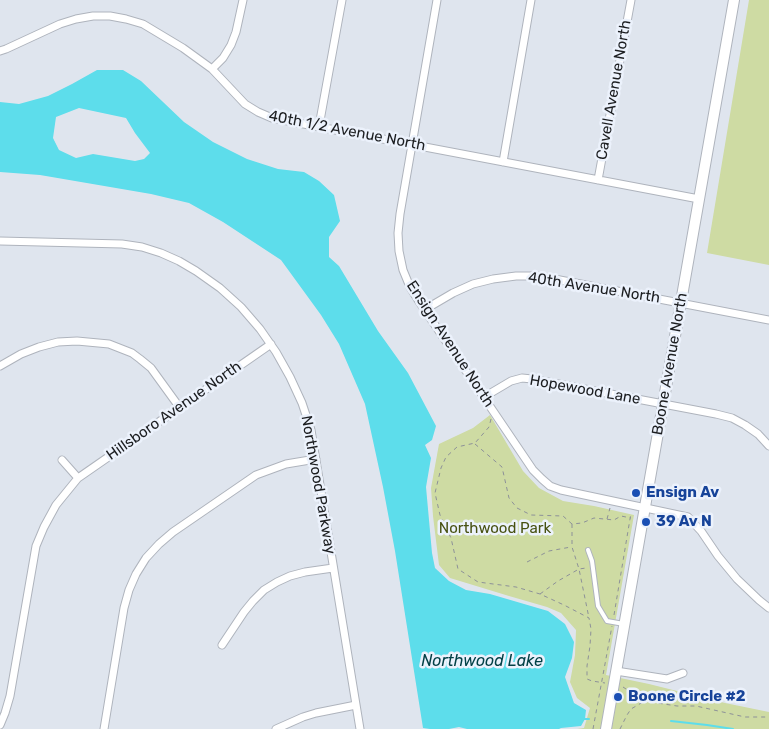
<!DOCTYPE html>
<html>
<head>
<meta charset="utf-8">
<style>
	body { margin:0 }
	canvas { display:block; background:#dfe5ee }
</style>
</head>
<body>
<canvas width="769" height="729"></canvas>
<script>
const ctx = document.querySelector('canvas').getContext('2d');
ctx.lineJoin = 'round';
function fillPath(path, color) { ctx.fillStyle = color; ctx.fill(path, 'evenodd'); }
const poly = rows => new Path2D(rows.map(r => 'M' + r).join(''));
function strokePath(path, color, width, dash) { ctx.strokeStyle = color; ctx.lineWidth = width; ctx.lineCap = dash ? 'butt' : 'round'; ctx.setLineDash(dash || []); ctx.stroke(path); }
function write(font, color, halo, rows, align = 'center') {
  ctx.font = font + ' Rubik,sans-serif'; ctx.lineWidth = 5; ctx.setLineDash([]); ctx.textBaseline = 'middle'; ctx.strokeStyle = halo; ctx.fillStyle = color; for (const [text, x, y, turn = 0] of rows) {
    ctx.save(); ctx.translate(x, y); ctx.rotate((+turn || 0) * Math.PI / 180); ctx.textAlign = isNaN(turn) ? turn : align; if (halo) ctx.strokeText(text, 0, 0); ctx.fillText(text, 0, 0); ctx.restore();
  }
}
fillPath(poly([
	[749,0,769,0,769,265,707,253],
	[490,415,523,471,539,488,563,501,594,506,634,515,606,675,649,684,725,703,769,712,769,729,577,729,584,728,590,708,577,698,570,682,575,655,576,630,561,613,547,607,509,596,450,578,439,565,433,516,431,488,439,444,473,428]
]), '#cedba3');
fillPath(poly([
	[97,70,123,70,141,81,184,122,213,142,247,159,278,169,304,172,319,181,334,195,340,221,329,237,329,257,339,266,378,331,408,373,436,426,432,440,425,445,431,458,426,487,432,553,435,568,449,581,466,590,490,594,548,611,565,624,574,642,572,658,565,677,574,703,586,710,585,719,581,726,561,728,559,729,467,729,459,727,449,729,430,729,423,728,395,551,383,487,365,404,339,344,321,315,281,260,223,222,189,203,151,194,40,175,0,172,0,102,19,104,48,96,72,84],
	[79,108,126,118,135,133,150,153,144,159,135,161,93,154,76,158,59,150,53,138,56,117]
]), '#5dddeb');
strokePath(poly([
	[584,719,589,719],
	[671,721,707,725,733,729]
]), '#5dddeb', 2);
const lane = poly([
	[588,550,592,561,598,606,607,621,624,624]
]);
const street = poly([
	[437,0,400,214,398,233,399,251,403,270,410,287,420,303,533,470,542,479,550,486,561,490,688,517,701,531,718,556,737,579,759,600,769,608],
	[0,51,6,49,60,24,76,19,93,16,110,16,126,19,143,24,183,48,212,69,245,104,258,112,272,118,699,199],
	[212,69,223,58,231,45,236,32,243,0],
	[319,126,342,0],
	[503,162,531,0],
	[598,180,631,0],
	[0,241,122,244,142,247,161,253,179,261,196,271,220,288,241,307,260,329,276,352,290,377,302,403,311,430,360,729],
	[424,310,453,293,473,284,493,279,516,276,539,276,769,320],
	[0,366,21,354,39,347,58,342,77,341,109,344,132,353,140,359,151,368,180,408],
	[484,397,511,381,522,378,532,379,716,414,732,418,745,425,758,434,769,446],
	[62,460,78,478],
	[222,645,244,612,253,601,264,590,277,582,290,576,305,572,333,568],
	[616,671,667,679,683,673],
	[0,725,5,713,10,696,36,546,44,527,56,505,78,478,271,344],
	[104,729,124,608,129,590,136,574,146,558,159,544,173,532,256,475,286,464,316,459],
	[276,729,303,717,316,713,356,705]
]);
const secondary = poly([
	[606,729,734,0]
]);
strokePath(lane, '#afb4bd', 6);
strokePath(street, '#afb4bd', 9);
strokePath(secondary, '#afb4bd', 12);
strokePath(poly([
	[491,419,489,427,475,443,457,447,446,457,441,468,435,493,440,515,451,538,458,569,478,582,516,587,540,594,564,605,589,618,591,629,590,646,587,666,587,679,592,681,605,683],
	[475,444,502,467,509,498,517,508,531,515,563,516,572,524,582,523,594,518,614,520,621,516,631,518],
	[607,519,610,508],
	[572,524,572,547,579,569,589,618],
	[527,562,549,551,571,547],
	[540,594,558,581,579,569,586,568],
	[614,615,631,513],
	[623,687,644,701,677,706,696,706,745,717,769,717],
	[593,729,612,626],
	[620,729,627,715,631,709,643,702]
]), '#8d9198', 1, [4, 4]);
strokePath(lane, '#fff', 4);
strokePath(street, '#fff', 7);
strokePath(secondary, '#fff', 10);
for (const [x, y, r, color] of [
	[636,493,5,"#1a4fb4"],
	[646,522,5,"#1a4fb4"],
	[618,697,5,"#1a4fb4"]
]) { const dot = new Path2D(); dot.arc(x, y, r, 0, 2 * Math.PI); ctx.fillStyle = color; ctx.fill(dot); strokePath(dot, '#ecf2fc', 2); }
write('15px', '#1c1e21', '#ecf2fc', [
	["Cavell Avenue North",614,90,-80],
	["40th 1/2 Avenue North",347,131,11],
	["40th Avenue North",594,288,9],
	["Ensign Avenue North",450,344,57],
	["Boone Avenue North",670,364,-80],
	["Hopewood Lane",585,390,10],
	["Hillsboro Avenue North",174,411,-35],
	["Northwood Parkway",318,485,80]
]);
write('bold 15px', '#164399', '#ecf2fc', [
	["Ensign Av",646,493],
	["39 Av N",656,522],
	["Boone Circle #2",628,697]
], 'left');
write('15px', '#475111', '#ecf2fc', [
	["Northwood Park",495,529]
]);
write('italic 16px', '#034147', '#ecf2fc', [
	["Northwood Lake",482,661]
]);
</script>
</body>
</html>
